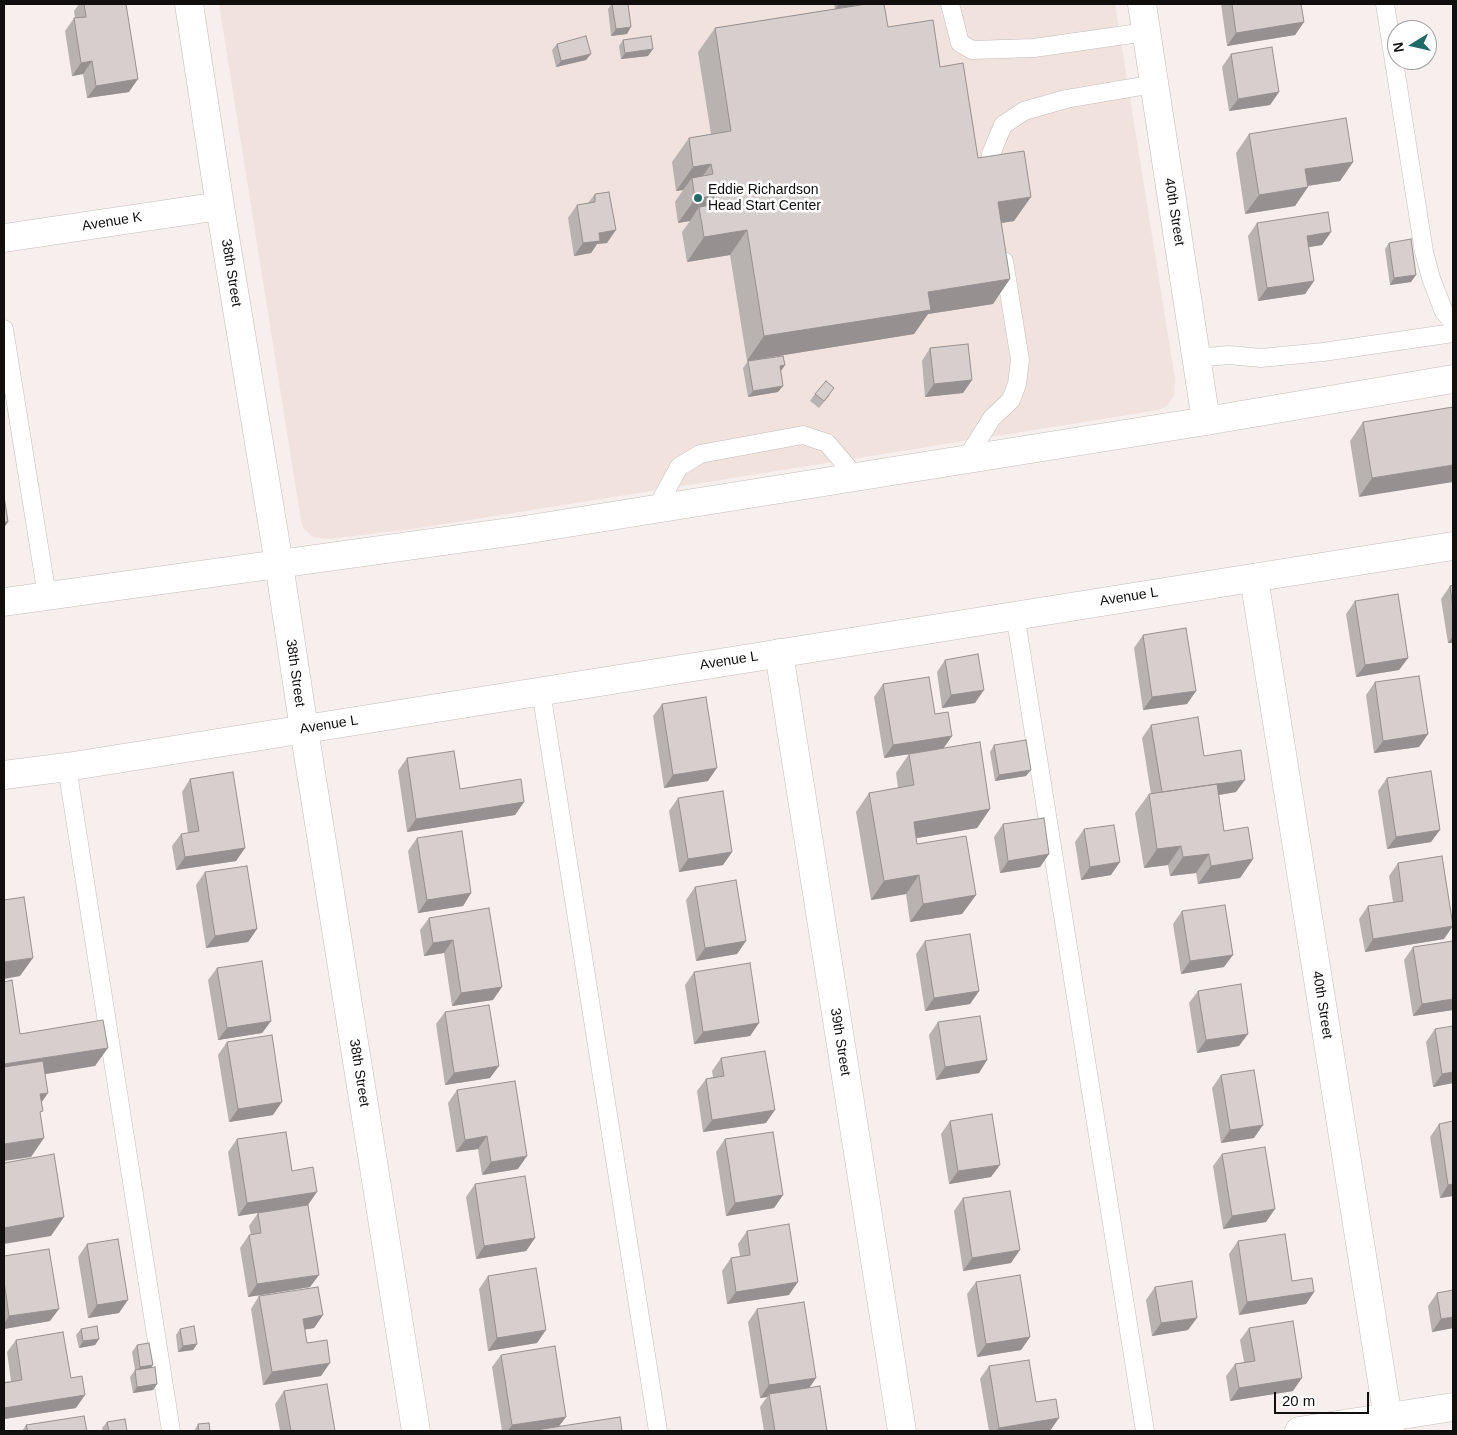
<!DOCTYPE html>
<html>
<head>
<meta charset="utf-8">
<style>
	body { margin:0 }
	#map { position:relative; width:1457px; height:1435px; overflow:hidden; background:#f7efed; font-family:Arial,sans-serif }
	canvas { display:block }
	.frame { position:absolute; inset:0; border:5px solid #110f0e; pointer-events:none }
	.north { position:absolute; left:1387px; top:20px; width:50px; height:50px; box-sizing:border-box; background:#fff; border:1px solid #a09f9f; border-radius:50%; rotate:261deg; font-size:14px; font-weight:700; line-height:20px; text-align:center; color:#110f0e }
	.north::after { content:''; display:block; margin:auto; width:18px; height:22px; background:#206b67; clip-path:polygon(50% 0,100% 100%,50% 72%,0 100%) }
	.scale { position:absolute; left:1274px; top:1392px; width:95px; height:22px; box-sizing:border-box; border:2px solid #110f0e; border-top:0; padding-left:6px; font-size:15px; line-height:18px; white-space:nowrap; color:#110f0e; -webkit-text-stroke:4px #fff; paint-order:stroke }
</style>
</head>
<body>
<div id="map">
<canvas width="1457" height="1435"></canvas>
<div class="frame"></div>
<div class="north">N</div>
<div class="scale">20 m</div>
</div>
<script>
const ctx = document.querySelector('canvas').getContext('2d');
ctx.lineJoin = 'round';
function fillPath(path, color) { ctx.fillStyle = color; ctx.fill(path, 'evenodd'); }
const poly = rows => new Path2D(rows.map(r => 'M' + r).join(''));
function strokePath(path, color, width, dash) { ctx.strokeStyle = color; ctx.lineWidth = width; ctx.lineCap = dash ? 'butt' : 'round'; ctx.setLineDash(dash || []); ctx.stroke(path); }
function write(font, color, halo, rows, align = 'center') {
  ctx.font = font + ' Arial,sans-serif'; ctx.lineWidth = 5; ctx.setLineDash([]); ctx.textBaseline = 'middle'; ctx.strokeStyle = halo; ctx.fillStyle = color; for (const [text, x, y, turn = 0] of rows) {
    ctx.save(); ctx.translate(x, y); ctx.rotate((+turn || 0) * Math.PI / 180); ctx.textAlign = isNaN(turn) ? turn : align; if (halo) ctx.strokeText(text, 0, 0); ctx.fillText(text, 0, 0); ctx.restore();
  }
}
fillPath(poly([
	[219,4,1115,4,1175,379,1174,395,1167,406,1159,410,419,528,330,539,313,537,304,529,301,521]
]), '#f1e2dd');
const service = poly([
	[950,4,960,43,972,50,1034,48,1146,32],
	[1385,4,1424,252,1431,278,1444,312,1453,322],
	[989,178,991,154,1003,125,1024,111,1066,99,1154,84],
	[4,329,47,596],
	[1196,358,1229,355,1261,358,1323,352,1453,333],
	[966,459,992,418,1011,400,1017,384,1020,360,1004,261],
	[656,509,679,467,700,454,803,435,827,443,856,477],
	[1015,614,1145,1431],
	[541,691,658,1431],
	[67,767,171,1431]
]);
const minor = poly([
	[189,4,220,206,279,564,304,729,416,1431],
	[1142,4,1206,421],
	[4,238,220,206],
	[1254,578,1390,1431],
	[779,653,902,1431],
	[1299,1431,1453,1407]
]);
const tertiary = poly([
	[4,602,524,530,1206,421,1453,379],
	[4,775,67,767,1453,546]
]);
strokePath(service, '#c3bcba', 19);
strokePath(minor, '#c3bcba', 29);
strokePath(tertiary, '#c3bcba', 29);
strokePath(service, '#fff', 18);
strokePath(minor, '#fff', 28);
strokePath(tertiary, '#fff', 28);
fillPath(poly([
	[79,4,126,4,129,92,87,98,83,74,72,76,65,31,74,18,75,18,74,11],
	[612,4,628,4,627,34,611,36,608,9],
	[834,4,859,4,858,5,940,67,978,158,1014,221,1001,223,993,304,928,314,914,334,747,361,730,255,687,262,682,232,690,221,678,223,675,202,683,190,676,191,672,162,689,138,711,134,698,52,715,28,835,9],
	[1221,4,1301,4,1304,22,1295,35,1227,46],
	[623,40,648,56,621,59,619,46],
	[557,44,586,60,556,67,552,50],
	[1231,54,1279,92,1270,105,1229,111,1222,67],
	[1249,134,1353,162,1340,181,1308,186,1295,206,1245,214,1236,153],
	[595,194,607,243,597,244,591,253,574,256,568,218,577,205,588,203],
	[1257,223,1331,232,1322,245,1308,247,1314,281,1305,294,1258,301,1248,236],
	[1389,243,1411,282,1390,285,1385,249],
	[930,348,972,380,963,393,925,397,922,361],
	[748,361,785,365,781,371,778,392,748,397,743,368],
	[815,394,830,395,819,408,810,401],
	[1453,407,1359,497,1350,441,1363,422],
	[1453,585,1453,643,1448,643,1441,599,1450,586],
	[1355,601,1408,658,1399,670,1356,677,1346,614],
	[1143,635,1196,691,1187,704,1143,710,1134,648],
	[945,660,975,703,942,708,937,672],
	[1375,682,1428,734,1419,747,1374,753,1366,695],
	[883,684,935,714,952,736,943,748,990,809,977,828,916,838,917,844,976,895,962,914,910,922,906,894,871,900,856,812,869,793,898,788,896,773,909,754,884,758,874,697],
	[662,704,708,781,664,788,653,716],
	[1151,725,1204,756,1236,792,1219,795,1224,831,1253,859,1240,878,1198,884,1196,873,1170,876,1168,865,1144,868,1135,813,1149,794,1151,794,1142,738],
	[994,745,1026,776,995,781,990,752],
	[407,758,460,789,524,802,515,815,407,832,398,771],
	[1387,778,1431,842,1387,849,1378,791],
	[190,779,245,848,236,861,176,870,172,846,181,834,188,833,182,792],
	[678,798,732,852,723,865,679,872,669,811],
	[1003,824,1049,854,1040,867,1000,873,994,837],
	[1084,829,1111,875,1081,880,1075,842],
	[417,838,471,893,463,906,418,913,408,851],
	[1398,863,1444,939,1365,952,1359,919,1368,906,1393,902,1389,876],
	[205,872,257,929,248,942,206,948,196,885],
	[695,887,746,941,737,954,696,961,686,900],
	[489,908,493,1000,452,1006,444,953,424,956,420,930,429,918],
	[1182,911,1224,967,1181,974,1173,924],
	[925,941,979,991,970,1004,925,1011,916,954],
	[1413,947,1453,1010,1413,1016,1404,960],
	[217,968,271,1021,262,1033,218,1040,208,980],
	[694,972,759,1023,750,1036,694,1044,685,985],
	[1198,991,1239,1046,1197,1053,1189,1003],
	[445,1012,490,1078,445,1085,436,1024],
	[938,1022,987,1060,979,1073,936,1080,929,1035],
	[1435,1029,1453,1083,1433,1087,1426,1042],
	[227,1042,273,1115,229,1122,218,1055],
	[721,1058,766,1123,703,1132,697,1091,706,1079,713,1077,712,1071],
	[1221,1075,1254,1138,1221,1143,1212,1088],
	[457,1090,518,1169,482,1175,478,1149,456,1152,448,1103],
	[950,1121,991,1177,949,1184,941,1134],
	[1453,1121,1453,1196,1440,1198,1430,1137,1439,1124],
	[237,1139,292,1171,308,1205,238,1216,228,1152],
	[725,1139,783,1195,774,1208,726,1216,716,1152],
	[1222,1154,1266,1222,1223,1229,1213,1166],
	[475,1184,535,1238,526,1251,476,1259,466,1197],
	[963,1198,1011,1263,963,1271,954,1211],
	[258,1213,310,1287,248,1297,240,1248,249,1235,251,1235,249,1226],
	[747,1231,789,1295,727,1304,722,1271,731,1258,740,1256,738,1244],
	[1238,1241,1292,1281,1314,1292,1306,1304,1239,1315,1229,1254],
	[87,1244,119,1313,88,1318,78,1257],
	[4,1256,50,1321,4,1329],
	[488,1276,537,1343,488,1351,479,1289],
	[976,1282,1030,1337,1021,1350,977,1357,967,1294],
	[1155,1287,1188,1330,1152,1336,1146,1300],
	[1437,1293,1453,1328,1432,1332,1428,1306],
	[259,1296,323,1315,314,1328,304,1330,307,1343,321,1376,263,1385,251,1309],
	[757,1309,816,1378,809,1388,827,1431,764,1431,760,1407,767,1397,760,1398,748,1322],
	[1249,1328,1293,1391,1230,1401,1226,1376,1235,1364,1244,1362,1240,1340],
	[81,1329,99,1339,95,1345,79,1348,76,1335],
	[180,1329,197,1344,193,1350,178,1352,176,1335],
	[16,1340,71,1378,76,1408,4,1419,4,1382,11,1381,7,1352],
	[137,1345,150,1368,157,1384,153,1390,133,1393,130,1377,135,1370,132,1352],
	[501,1355,559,1427,622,1431,502,1431,492,1367],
	[989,1366,1036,1402,1050,1431,989,1431,980,1379],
	[284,1391,335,1431,280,1431,275,1404],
	[107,1422,127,1431,103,1431,102,1428],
	[198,1424,210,1431,194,1431],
	[26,1425,87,1431,22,1431]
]), '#b8b2b0');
fillPath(poly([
	[839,4,859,4,858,5,835,9],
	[1304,22,1295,35,1227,46,1236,33],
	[631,27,627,34,611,36,616,29],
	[653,49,648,56,621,59,625,53],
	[591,54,586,60,556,67,561,61],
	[92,61,83,74,72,76,81,63],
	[138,79,129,92,87,98,96,86],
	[1279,92,1270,105,1229,111,1238,99],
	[1353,162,1340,181,1292,188,1305,169],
	[711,164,694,189,692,178,683,190,676,191,693,167],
	[1308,187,1295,206,1245,214,1259,195],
	[716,195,701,217,699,207,690,221,678,223,695,199],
	[1031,197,1014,221,981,226,998,202],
	[616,230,607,243,597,244,591,253,574,256,583,243,599,233],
	[747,230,730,255,687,262,704,237],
	[1331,232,1322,245,1298,249,1307,236],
	[1416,275,1411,282,1390,285,1394,278],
	[1010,279,993,304,928,314,914,334,747,361,764,336,928,292],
	[1314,281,1305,294,1258,301,1267,288],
	[785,365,780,372,780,366],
	[972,380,963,393,925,397,934,384],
	[783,386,778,392,748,397,753,391],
	[1453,465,1453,482,1359,497,1372,478],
	[4,522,8,522,4,528],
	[1453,636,1453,643,1448,643],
	[1408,658,1399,670,1356,677,1365,665],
	[984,690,975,703,942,708,951,695],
	[1196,691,1187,704,1143,710,1152,697],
	[1428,734,1419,747,1374,753,1383,741],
	[952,736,943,749,884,758,893,745],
	[717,768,708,781,664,788,673,775],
	[1031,770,1026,776,995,781,999,775],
	[1245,780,1236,792,1153,806,1162,793],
	[524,802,515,815,407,832,416,819],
	[990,809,977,828,900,841,914,822],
	[1440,830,1431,842,1387,849,1396,837],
	[1181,846,1168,865,1144,868,1157,849],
	[245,848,236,861,176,870,185,857],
	[732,852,723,865,679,872,688,859],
	[1049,854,1040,867,1000,873,1008,861],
	[1209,854,1196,873,1170,876,1183,857],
	[1253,859,1240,878,1198,884,1211,866],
	[1120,862,1111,875,1081,880,1090,867],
	[919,875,906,894,871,900,884,881],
	[471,893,463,906,418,913,427,900],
	[976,895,962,914,910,922,923,904],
	[1453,926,1444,939,1365,952,1373,939],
	[257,929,248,942,206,948,215,936],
	[453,940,444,953,424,956,433,943],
	[746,941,737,954,696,961,705,948],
	[1233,955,1224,967,1181,974,1190,961],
	[33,958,20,976,4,979,4,962],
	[502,987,493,1000,452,1006,461,993],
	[979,991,970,1004,925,1011,934,998],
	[1453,999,1453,1010,1413,1016,1422,1004],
	[271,1021,262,1033,218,1040,227,1028],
	[759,1023,750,1036,694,1044,703,1032],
	[1248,1034,1239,1046,1197,1053,1206,1040],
	[108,1048,95,1066,4,1081,4,1064],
	[987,1060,979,1073,936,1080,945,1067],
	[499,1066,490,1078,445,1085,454,1073],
	[1453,1072,1453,1083,1433,1087,1442,1074],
	[48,1093,35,1112,40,1094],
	[282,1102,273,1115,229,1122,238,1109],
	[775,1110,766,1123,703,1132,712,1120],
	[1263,1125,1254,1138,1221,1143,1230,1130],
	[487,1136,478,1149,456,1152,465,1140],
	[44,1138,31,1157,4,1161,4,1144],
	[527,1156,518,1169,482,1175,491,1162],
	[1000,1165,991,1177,949,1184,958,1171],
	[1453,1184,1453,1196,1440,1198,1448,1185],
	[317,1192,308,1205,238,1216,247,1203],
	[783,1195,774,1208,726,1216,735,1203],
	[1275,1209,1266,1222,1223,1229,1232,1216],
	[64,1217,51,1236,4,1244,4,1228],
	[535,1238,526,1251,476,1259,484,1246],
	[1020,1250,1011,1263,963,1271,972,1258],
	[319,1275,310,1287,248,1297,257,1284],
	[798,1282,789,1295,727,1304,736,1292],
	[1314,1292,1306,1304,1239,1315,1247,1302],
	[128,1300,119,1313,88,1318,97,1305],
	[59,1309,50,1321,4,1329,4,1324,9,1316],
	[323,1315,314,1328,294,1331,303,1319],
	[1453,1317,1453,1328,1432,1332,1441,1319],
	[1197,1318,1188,1330,1152,1336,1161,1323],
	[546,1330,537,1343,488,1351,497,1338],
	[1030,1337,1021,1350,977,1357,986,1344],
	[99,1339,95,1345,79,1348,83,1341],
	[197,1344,193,1350,178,1352,183,1346],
	[330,1363,321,1376,263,1385,272,1372],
	[153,1365,148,1371,136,1373,140,1367],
	[816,1378,807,1391,769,1394,767,1397,760,1398,769,1385],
	[1302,1378,1293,1391,1230,1401,1239,1388],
	[157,1384,153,1390,133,1393,137,1387],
	[85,1395,76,1408,4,1419,4,1408],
	[566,1417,557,1429,545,1431,508,1431,512,1425],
	[1059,1418,1050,1431,996,1431,999,1428]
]), '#969190');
const building = poly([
	[84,4,126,4,138,79,96,86,92,61,81,63,74,18,86,17,84,4],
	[612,4,628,4,631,27,616,29,612,4],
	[867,4,884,4,888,27,933,20,940,67,963,63,978,158,1024,151,1031,197,998,202,1010,279,928,292,931,310,764,336,747,230,704,237,699,207,718,204,716,195,695,199,692,178,713,174,711,164,693,167,689,138,731,131,715,28,867,4],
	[1232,4,1301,4,1304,22,1236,33,1232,4],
	[586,36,591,54,561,61,557,44,586,36],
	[651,36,653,49,625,53,623,40,651,36],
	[1272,47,1279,92,1238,99,1231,54,1272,47],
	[1346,118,1353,162,1305,169,1308,187,1259,195,1249,134,1346,118],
	[609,192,616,230,599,233,600,241,583,243,577,205,595,202,595,194,609,192],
	[1328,212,1331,232,1307,236,1314,281,1267,288,1257,223,1328,212],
	[1411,239,1416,275,1394,278,1389,243,1411,239],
	[968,344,972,380,934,384,930,348,968,344],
	[783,356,785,365,780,366,783,386,753,391,748,361,783,356],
	[826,381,834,388,824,401,815,394,826,381],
	[1453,407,1453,465,1372,478,1363,422,1453,407],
	[4,496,8,522,4,522,4,496],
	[1453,585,1453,609,1450,586,1453,585],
	[1398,594,1408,658,1365,665,1355,601,1398,594],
	[1186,628,1196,691,1152,697,1143,635,1186,628],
	[978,654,984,690,951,695,945,660,978,654],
	[1419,676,1428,734,1383,741,1375,682,1419,676],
	[929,677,935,714,948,712,952,736,893,745,883,684,929,677],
	[706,697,717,768,673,775,662,704,706,697],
	[1198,717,1204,756,1241,750,1245,780,1162,792,1151,725,1198,717],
	[1026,740,1031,770,999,775,994,745,1026,740],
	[980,742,990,809,914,822,917,844,966,836,976,895,923,904,919,875,884,881,869,793,914,785,909,754,980,742],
	[454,751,460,789,521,779,524,802,416,819,407,758,454,751],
	[1431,771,1440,830,1396,837,1387,778,1431,771],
	[233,772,245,848,185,857,181,834,199,831,190,779,233,772],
	[1217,784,1224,831,1248,827,1253,859,1211,866,1209,854,1183,857,1181,846,1157,849,1149,794,1217,784],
	[723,791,732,852,688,859,678,798,723,791],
	[1044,818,1049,854,1008,861,1003,824,1044,818],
	[1114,825,1120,862,1090,867,1084,829,1114,825],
	[462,831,471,893,427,900,417,838,462,831],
	[1442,856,1453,926,1373,939,1368,906,1403,901,1398,863,1442,856],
	[247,866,257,929,215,936,205,872,247,866],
	[736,880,746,941,705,948,695,887,736,880],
	[24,897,33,958,4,962,4,900,24,897],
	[1225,905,1233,955,1190,961,1182,911,1225,905],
	[489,908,502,987,461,993,453,940,433,943,429,918,489,908],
	[970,934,979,991,934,998,925,941,970,934],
	[1453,941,1453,999,1422,1004,1413,947,1453,941],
	[262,961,271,1021,227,1028,217,968,262,961],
	[750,963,759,1023,703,1032,694,972,750,963],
	[12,980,20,1034,103,1020,108,1048,4,1064,4,982,12,980],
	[1241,984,1248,1034,1206,1040,1198,991,1241,984],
	[489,1005,499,1066,454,1073,445,1012,489,1005],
	[980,1016,987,1060,945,1067,938,1022,980,1016],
	[1453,1026,1453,1072,1442,1074,1435,1029,1453,1026],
	[272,1035,282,1102,238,1109,227,1042,272,1035],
	[765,1051,775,1110,712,1120,706,1079,724,1076,721,1058,765,1051],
	[43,1061,48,1093,40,1094,43,1111,40,1112,44,1138,4,1144,4,1067,43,1061],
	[1254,1070,1263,1125,1230,1130,1221,1075,1254,1070],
	[515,1081,527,1156,491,1162,487,1136,465,1140,457,1090,515,1081],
	[992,1114,1000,1165,958,1171,950,1121,992,1114],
	[1453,1121,1453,1184,1448,1185,1439,1124,1453,1121],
	[286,1132,292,1171,313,1167,317,1192,247,1203,237,1139,286,1132],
	[773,1132,783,1195,735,1203,725,1139,773,1132],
	[1265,1147,1275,1209,1232,1216,1222,1154,1265,1147],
	[54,1154,64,1217,4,1228,4,1163,54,1154],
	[525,1176,535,1238,484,1246,475,1184,525,1176],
	[1010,1191,1020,1250,972,1258,963,1198,1010,1191],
	[308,1205,319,1275,257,1284,249,1235,261,1233,258,1213,308,1205],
	[789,1224,798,1282,736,1292,731,1258,750,1255,747,1231,789,1224],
	[1285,1234,1292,1281,1312,1278,1314,1292,1247,1302,1238,1241,1285,1234],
	[118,1239,128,1300,97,1305,87,1244,118,1239],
	[49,1249,59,1309,9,1316,4,1281,4,1256,49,1249],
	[536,1268,546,1330,497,1338,488,1276,536,1268],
	[1020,1275,1030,1337,986,1344,976,1282,1020,1275],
	[1192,1281,1197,1318,1161,1323,1155,1287,1192,1281],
	[318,1287,323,1315,303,1319,307,1343,327,1340,330,1363,272,1372,259,1296,318,1287],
	[1453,1290,1453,1317,1441,1319,1437,1293,1453,1290],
	[804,1302,816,1378,769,1385,757,1309,804,1302],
	[1293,1321,1302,1378,1239,1388,1235,1364,1255,1361,1249,1328,1293,1321],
	[97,1326,99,1339,83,1341,81,1329,97,1326],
	[194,1326,197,1344,183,1346,180,1329,194,1326],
	[63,1332,71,1378,82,1376,85,1395,4,1408,4,1383,22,1380,16,1340,63,1332],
	[149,1343,153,1365,140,1367,137,1345,149,1343],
	[555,1346,566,1417,512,1425,501,1355,555,1346],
	[1029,1360,1036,1402,1056,1399,1059,1418,999,1428,989,1366,1029,1360],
	[155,1367,157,1384,137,1387,135,1370,155,1367],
	[327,1384,335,1431,291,1431,284,1391,327,1384],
	[820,1386,827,1431,775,1431,769,1394,820,1386],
	[84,1416,87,1431,28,1431,26,1425,84,1416],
	[620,1417,622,1431,530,1431,620,1417],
	[125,1419,127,1431,109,1431,107,1422,125,1419],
	[209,1423,210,1431,199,1431,198,1424,209,1423]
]);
fillPath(building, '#d6cfcd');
strokePath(building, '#969190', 1);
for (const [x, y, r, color] of [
	[698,198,5,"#206b67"]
]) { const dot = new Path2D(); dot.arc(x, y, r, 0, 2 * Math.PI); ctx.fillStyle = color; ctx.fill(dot); strokePath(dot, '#fff', 2); }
write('14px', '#110f0e', '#fff', [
	["Eddie Richardson",708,190],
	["Head Start Center",708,206]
], 'left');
write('14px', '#110f0e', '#fff', [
	["40th Street",1174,212,81],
	["Avenue K",112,222,-9],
	["38th Street",231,273,81],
	["Avenue L",1129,597,-9],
	["Avenue L",729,661,-9],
	["38th Street",295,673,82],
	["Avenue L",329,725,-9],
	["40th Street",1322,1005,81],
	["39th Street",840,1042,81],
	["38th Street",359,1073,81]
]);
</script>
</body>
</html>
